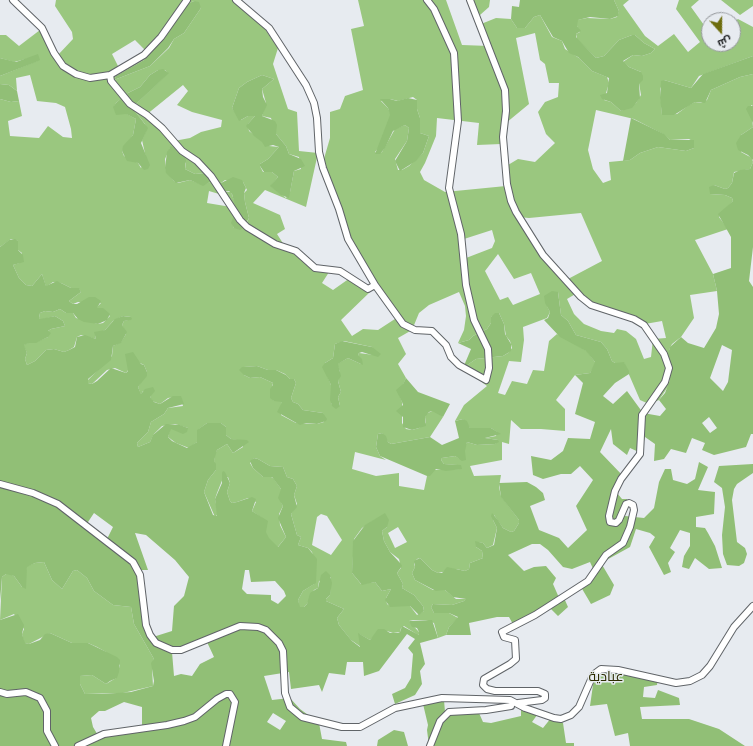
<!DOCTYPE html>
<html>
<head>
<meta charset="utf-8">
<style>
	body { margin:0 }
	#map { position:relative; width:753px; height:746px; overflow:hidden; background:#e7ebf0; font-family:Quicksand,Cairo,sans-serif }
	canvas { display:block }
	.north { position:absolute; left:701px; top:12px; width:40px; height:40px; box-sizing:border-box; background:#e7ebf0; border:1px solid #95989c; border-radius:50%; rotate:159deg; font-size:11px; font-weight:700; line-height:16px; text-align:center; color:#1a1c1e }
	.north::after { content:''; display:block; margin:auto; width:14px; height:18px; background:#6d6d0d; clip-path:polygon(50% 0,100% 100%,50% 72%,0 100%) }
</style>
</head>
<body>
<div id="map">
<canvas width="753" height="746"></canvas>
<div class="north">ش</div>
</div>
<script>
const ctx = document.querySelector('canvas').getContext('2d');
ctx.lineJoin = 'round';
function fillPath(path, color) { ctx.fillStyle = color; ctx.fill(path, 'evenodd'); }
const poly = rows => new Path2D(rows.map(r => 'M' + r).join(''));
function strokePath(path, color, width, dash) { ctx.strokeStyle = color; ctx.lineWidth = width; ctx.lineCap = dash ? 'butt' : 'round'; ctx.setLineDash(dash || []); ctx.stroke(path); }
function write(font, color, halo, rows, align = 'center') {
  ctx.font = font + ' Quicksand,Cairo,sans-serif'; ctx.lineWidth = 3; ctx.setLineDash([]); ctx.textBaseline = 'middle'; ctx.strokeStyle = halo; ctx.fillStyle = color; for (const [text, x, y, turn = 0] of rows) {
    ctx.save(); ctx.translate(x, y); ctx.rotate((+turn || 0) * Math.PI / 180); ctx.textAlign = isNaN(turn) ? turn : align; if (halo) ctx.strokeText(text, 0, 0); ctx.fillText(text, 0, 0); ctx.restore();
  }
}
fillPath(poly([
	[56,0,233,0,261,23,278,48,273,64,288,109,297,112,299,151,318,153,306,207,265,190,253,203,280,215,285,229,277,234,286,248,301,258,311,268,331,269,322,283,333,290,350,278,370,292,341,320,352,336,363,329,378,330,398,317,350,240,323,162,330,138,330,112,340,109,345,96,363,90,351,29,364,26,358,0,446,0,462,45,489,46,481,24,496,18,511,19,517,28,525,28,534,17,540,15,552,37,562,41,565,49,579,58,592,71,607,77,609,83,604,100,611,102,621,111,636,103,641,95,639,83,641,72,629,67,623,62,633,55,642,56,651,53,655,49,644,43,635,35,632,35,619,40,604,56,596,58,577,39,576,34,580,32,577,26,577,20,587,18,610,19,617,17,619,11,614,0,629,0,623,5,645,36,658,46,674,34,688,52,700,42,676,9,679,0,699,0,691,7,709,32,709,44,733,44,733,22,738,19,753,27,753,56,699,76,691,88,664,80,660,89,662,115,677,114,689,105,695,102,701,103,707,100,711,90,740,77,753,74,753,106,751,105,753,127,741,135,741,152,752,158,753,162,750,169,734,172,732,183,728,188,725,189,714,185,710,194,725,195,732,198,733,201,719,217,728,229,695,240,713,274,717,291,690,295,694,318,681,337,672,344,669,350,670,376,669,385,659,400,649,404,640,400,624,363,615,363,612,361,607,349,601,342,576,335,568,321,561,315,558,292,547,306,550,312,547,318,523,327,524,340,521,362,509,361,498,393,505,395,512,381,527,384,533,370,544,371,549,341,557,334,587,351,595,362,595,365,590,373,575,375,556,400,565,409,565,431,541,429,521,429,511,420,509,444,502,442,502,460,470,466,474,476,501,475,499,487,501,496,519,520,519,523,514,531,511,532,503,528,494,515,493,520,497,528,493,545,487,548,483,543,477,542,476,547,482,551,483,558,470,563,469,569,465,571,456,569,438,573,432,570,420,558,417,559,414,564,415,567,412,573,415,580,433,590,445,590,456,599,467,599,464,601,452,605,433,604,431,607,434,613,449,613,458,618,449,627,446,635,438,638,434,623,426,620,413,620,409,621,419,632,420,634,418,635,404,626,401,628,400,632,393,633,387,631,375,635,370,640,359,634,361,647,351,640,339,625,337,618,344,609,326,601,325,600,330,595,331,577,319,581,318,588,314,590,307,604,304,607,299,607,298,600,303,591,314,584,316,567,312,552,308,548,298,545,301,537,297,535,291,514,297,504,294,495,297,486,293,479,287,477,283,467,270,466,258,459,254,458,250,463,253,468,263,477,270,476,274,479,281,489,281,502,283,506,279,514,280,525,286,537,277,548,267,537,262,518,252,511,256,502,248,498,237,502,232,503,230,501,227,492,230,483,228,477,223,478,217,493,215,499,218,514,215,517,204,492,208,480,216,470,214,461,215,454,217,450,227,444,233,453,243,447,243,441,231,439,226,435,226,427,221,423,207,423,199,429,197,442,189,448,176,443,168,437,170,429,188,428,175,424,162,426,154,434,150,442,138,447,137,443,148,432,151,422,164,414,168,408,183,406,180,396,168,398,160,404,152,401,150,397,152,392,143,391,141,395,138,387,147,372,144,365,126,356,129,369,126,373,115,368,107,370,92,384,88,383,87,381,112,356,113,346,121,342,126,334,122,325,124,321,128,320,131,317,123,316,113,321,105,330,95,335,96,339,81,335,77,337,74,347,69,350,64,352,54,349,46,350,35,361,27,365,25,359,27,353,23,345,30,342,34,343,48,337,48,331,51,329,65,326,63,321,55,316,40,320,39,318,40,313,45,311,53,312,60,309,66,313,73,313,76,318,98,324,103,323,110,316,101,308,96,308,101,303,78,302,73,304,69,301,81,292,79,289,73,289,61,283,53,282,46,287,42,274,32,286,26,285,19,278,13,265,19,263,22,253,18,250,18,241,11,239,0,247,0,99,11,102,19,101,22,116,8,121,10,136,39,138,48,126,63,137,72,138,71,129,65,107,56,103,37,101,30,75,16,78,17,91,9,85,0,84,0,76,37,61,30,58,14,62,0,58,0,35,6,35,19,46,40,30,57,56,73,39,72,32,55,6],
	[194,1,201,8,184,33,174,39,169,48,150,66,114,80,116,76,144,60,187,4],
	[535,33,540,60,545,64,549,83,559,83,558,97,545,102,538,112,546,134,555,143,535,162,518,159,508,165,506,186,445,192,424,180,420,172,425,163,436,136,437,118,479,123,477,145,501,144,506,123,529,104,516,38],
	[135,40,147,52,121,72,112,54],
	[158,70,165,70,168,73,134,106,134,110,145,124,146,131,142,140,146,158,141,168,138,163,124,156,122,151,133,135,136,119,114,107,116,103,128,93,140,87,150,75],
	[262,75,274,79,262,89,266,103,262,116,271,118,276,134,286,146,289,154,299,157,301,169,294,171,290,192,286,198,271,186,278,177,272,172,263,172,260,166,260,164,268,159,279,147,269,146,249,131,248,124,255,116,248,116,241,120,232,108,239,88,247,82],
	[183,85,188,91,177,105,192,112,222,120,221,127,201,132,190,138,174,141,146,115],
	[413,97,417,100,417,109,420,118,420,133,429,136,423,153,409,166,402,170,398,170,395,159,407,141,409,128,405,125,395,129,382,152,378,154,375,152,379,147,391,115,388,108,381,101,390,99,398,101],
	[596,110,634,119,663,134,670,140,689,139,694,142,694,148,686,151,658,147,640,153,630,160,609,162,611,180,603,183,593,169,588,150],
	[170,148,186,163,185,169,195,174,205,173,210,182,203,185,190,180,178,183,174,181,166,171,165,159],
	[225,180,243,182,247,190,244,193,245,202,249,218,245,226,234,228,232,223,236,214,236,205,231,192,221,191,221,183],
	[209,191,229,197,231,207,207,203],
	[581,213,602,261,568,279,530,238,518,217,529,218],
	[492,230,495,241,492,248,466,258,464,239],
	[498,254,514,279,531,273,540,294,513,305,508,297,500,300,485,271],
	[459,292,465,306,466,316,464,330,458,343,469,340,473,336,487,329,491,323,491,317,499,313,504,324,506,336,510,341,512,348,508,353,503,356,476,359,463,368,487,386,464,405,455,421,463,419,470,428,491,428,497,432,496,436,485,438,498,440,495,444,477,445,467,442,460,459,455,456,442,458,441,460,444,464,457,465,460,469,433,470,430,475,427,476,424,490,399,486,399,473,376,476,352,469,355,452,386,460,380,456,376,447,378,434,382,433,388,442,391,444,430,437,443,417,436,411,432,411,426,414,425,417,426,423,419,428,412,430,406,429,402,423,402,402,399,394,406,378,398,364,406,354,398,338,412,330,419,313,429,305],
	[577,293,595,306,645,324,662,321,666,338,653,339,651,357,644,359,636,339,626,331,617,329,614,333,601,331,584,324,574,314,567,299],
	[344,341,372,347,374,355,359,353,358,355,361,364,348,358,337,364,340,372,338,381,341,392,338,397,340,406,331,404,331,385,326,373,325,363,333,358,335,344],
	[257,366,268,370,276,370,285,374,290,379,294,379,296,383,291,398,293,402,298,404,303,410,323,413,324,422,317,424,296,423,281,415,282,401,274,401,271,393,273,383,260,377,250,378,244,375,244,367],
	[321,514,327,516,342,540,331,555,312,545,317,517],
	[376,519,387,527,382,531,384,541,390,552,399,559,401,568,397,573,403,584,402,588,414,595,423,606,424,611,417,615,410,606,390,606,387,604,386,598,391,589,382,591,375,582,361,584,352,573,354,539,362,528],
	[398,527,407,542,395,548,388,533],
	[473,0,490,0,489,7,480,15,472,2],
	[721,0,753,0,753,6,740,15],
	[44,562,52,580,62,589,73,571,77,570,87,578,94,591,113,605,131,607,134,624,154,659,152,668,153,686,123,693,85,694,80,684,80,676,92,675,106,684,116,678,120,665,106,652,97,647,88,643,72,643,50,633,29,644,24,643,22,634,24,629,14,614,0,620,2,577,6,574,10,574,14,576,22,587,27,566,35,563]
]), '#9ac77f');
fillPath(poly([
	[520,0,614,0,619,11,618,16,610,19,590,17,578,20,577,26,581,31,576,34,576,37,596,58,604,56,619,40,632,35,635,35,644,43,655,49,651,53,642,56,633,55,623,61,629,67,641,72,643,76,643,80,639,84,640,98,632,108,621,111,611,102,602,99,600,95,607,93,609,78,592,71,578,57,569,53,562,41,553,37,540,15,534,17,525,28,517,28,511,19,512,6,519,7],
	[194,1,199,2,201,8,184,33,174,39,168,48,150,66,114,80,116,76,144,60,187,4],
	[38,54,40,60,36,62,0,76,0,58,16,62],
	[753,56,753,74,740,77,711,90,705,103,695,102,674,115,662,115,660,98,661,81,664,80,691,88,703,74],
	[163,69,169,73,134,106,134,110,148,128,141,143,150,165,148,169,144,170,138,163,127,161,122,151,123,146,133,135,136,119,126,114,116,115,113,107,116,103,126,94,140,87,150,75,158,70],
	[262,75,274,79,262,89,263,97,267,105,262,116,275,121,277,125,276,134,286,146,289,154,301,159,305,166,294,171,289,198,281,195,270,186,278,177,272,172,264,172,260,166,260,164,268,159,279,147,273,145,265,147,262,142,254,136,246,126,255,116,248,116,239,121,232,108,239,88,247,82],
	[0,84,9,85,17,91,19,101,11,102,0,99],
	[408,98,417,100,417,109,420,118,420,133,429,136,423,153,416,161,400,171,395,161,407,141,409,128,405,125,393,131,385,148,380,154,375,154,390,115,388,108,380,99,390,99,397,101],
	[748,106,753,106,753,123,746,109],
	[631,118,664,134,670,140,694,140,694,148,686,151,658,147,640,153,630,160,623,161],
	[753,127,753,160,748,155,738,150,736,143,741,135],
	[171,146,182,152,186,160,185,169,195,174,205,173,211,180,210,182,203,186,190,180,176,183,166,173,165,168,167,152],
	[753,162,753,247,749,281,753,287,753,434,751,434,746,447,714,455,702,450,705,443,692,438,686,453,671,449,664,459,654,461,655,444,645,437,641,453,630,448,627,455,613,444,611,429,600,452,624,477,617,493,622,499,627,499,625,516,644,518,654,508,659,482,665,469,671,469,673,480,687,484,695,479,699,462,708,467,698,490,715,492,714,514,696,517,696,527,705,528,708,533,715,546,722,568,709,569,695,558,689,569,682,567,684,556,690,546,690,533,680,530,670,548,675,552,668,563,671,572,664,575,649,547,655,537,650,533,636,529,630,547,601,563,614,585,610,595,591,604,581,587,595,573,590,562,572,569,563,567,548,550,540,544,532,544,508,555,524,571,534,567,546,566,556,578,553,584,560,600,564,598,568,607,558,616,548,606,514,626,509,617,497,617,469,623,471,635,446,635,449,627,458,617,449,613,434,613,431,607,433,604,452,605,464,601,466,599,453,597,445,590,436,591,415,580,412,573,415,567,414,561,420,558,432,570,438,573,442,573,447,567,465,571,469,569,470,563,483,558,482,551,476,547,475,541,483,543,487,548,494,545,497,528,491,516,492,513,498,520,503,528,511,532,514,531,519,523,519,520,501,497,499,483,527,482,536,487,543,493,545,500,530,506,539,530,559,538,568,548,587,530,576,506,593,480,580,466,571,474,561,474,543,479,533,475,531,456,551,460,563,451,568,438,590,439,595,422,575,414,583,383,575,375,590,373,595,362,586,351,560,337,544,320,548,318,550,312,545,303,544,296,552,291,558,292,561,315,568,321,576,335,601,342,607,349,612,361,615,363,624,362,629,371,629,374,615,383,603,396,613,404,627,391,643,413,660,416,666,409,659,400,665,393,670,380,667,357,670,347,681,337,688,343,704,348,716,328,719,314,717,291,713,274,731,268,731,237,718,214,733,201,732,198,725,195,710,194,709,187,714,185,725,189,728,188,732,183,734,173,740,170,750,169],
	[722,345,732,350,728,382,723,391,710,378],
	[709,417,717,428,710,433,702,423],
	[233,177,242,180,246,188,244,193,245,202,249,218,243,228,240,230,234,228,231,223,236,209,232,194,229,191,221,191,221,183],
	[15,239,18,241,18,250,23,255,24,262,13,265,19,278,26,285,32,286,42,274,46,286,57,281,71,288,79,288,81,292,69,301,73,304,77,304,89,297,95,297,101,301,97,308,103,308,110,314,107,320,98,324,84,322,78,319,73,313,66,313,60,309,53,312,45,311,40,313,39,318,40,319,55,316,63,321,65,326,51,329,48,331,51,333,48,337,36,343,29,343,24,345,27,353,25,359,27,365,35,361,46,350,54,349,64,352,69,350,75,347,77,337,85,335,96,339,94,332,105,330,115,319,123,316,131,317,132,319,131,320,124,321,122,325,127,332,121,343,113,346,111,360,88,379,88,383,92,384,97,381,111,368,126,373,128,371,125,354,133,352,141,364,144,365,147,372,147,376,138,387,141,394,145,389,153,387,155,391,150,397,154,402,160,404,173,396,181,396,184,404,168,408,164,414,151,422,148,432,137,443,138,447,150,442,153,435,166,424,180,425,188,428,187,432,183,434,171,429,168,437,172,441,187,448,197,442,197,430,207,423,221,423,226,427,226,435,231,439,247,440,249,442,233,453,227,444,217,450,214,461,216,464,216,470,208,480,204,492,213,515,217,516,215,499,222,483,222,473,223,471,225,472,230,483,227,492,230,501,232,503,237,502,252,497,256,499,252,511,268,521,266,532,269,538,278,547,286,537,278,518,283,506,278,498,281,489,272,477,263,477,253,468,250,461,254,458,258,459,270,466,283,467,287,477,293,479,297,486,294,495,297,507,291,514,297,535,301,537,298,545,308,548,317,559,316,583,303,591,298,600,300,607,304,607,307,604,310,593,318,588,321,575,326,571,330,575,332,583,330,595,326,599,326,601,344,609,337,618,339,625,352,641,360,647,358,633,370,640,378,629,384,629,390,633,398,633,400,632,402,626,419,635,419,632,417,628,412,627,409,621,432,620,438,638,420,643,425,664,420,671,422,684,415,695,395,704,392,694,405,688,411,678,413,654,408,648,415,639,407,634,379,671,364,676,363,662,347,662,345,675,329,673,322,692,319,685,291,689,289,672,264,676,272,700,290,698,300,709,319,723,322,739,346,742,347,746,0,746,0,620,18,614,24,625,22,634,25,643,29,644,40,640,45,634,50,633,72,643,88,643,117,657,120,660,119,672,117,678,110,681,106,684,92,675,80,676,80,684,85,694,102,694,131,692,153,686,154,681,151,663,154,659,134,624,131,607,113,605,94,591,87,578,77,570,73,571,62,589,52,580,44,562,35,563,27,567,26,589,22,587,14,576,6,574,2,577,0,601,0,247,9,240],
	[94,513,113,527,107,539,86,525],
	[135,533,146,535,175,560,189,577,184,596,174,606,172,631,153,637,148,624,140,570,148,570],
	[245,570,249,570,251,582,275,581,284,591,286,596,278,604,271,600,271,595,247,594,242,589],
	[207,642,214,657,200,664,192,676,181,674,174,676,172,652,187,651],
	[124,702,142,707,142,727,99,737,93,727,91,718,99,711,105,711],
	[273,713,286,721,280,730,267,722],
	[495,313,499,313,504,324,505,334,511,344,511,351,503,356,476,359,463,368,471,349,458,343,469,340,473,336,487,329,491,323,491,317],
	[342,341,372,347,381,354,378,357,362,352,359,353,358,355,362,359,363,365,348,358,338,364,341,376,338,381,341,392,338,397,340,406,336,409,332,406,330,400,331,385,322,367,325,363,333,358,335,344],
	[257,366,268,370,276,370,286,375,290,379,294,379,296,383,291,398,293,402,298,404,303,410,323,413,327,419,326,421,317,424,306,423,300,425,277,412,282,402,274,401,270,398,270,389,273,385,273,383,260,377,250,378,244,375,239,370,242,367],
	[406,378,418,392,450,404,443,417,432,411,429,412,425,417,426,426,412,430,403,427,403,417,396,411,403,405,402,402,396,390,403,384],
	[463,419,467,421,470,428,491,428,501,434,485,438,498,440,499,442,495,444,477,445,467,442,465,451,466,460,462,461,455,456,442,458,441,460,444,464,461,465,462,469,446,471,436,469,430,476,427,476,380,456,376,447,378,434,382,433,386,436,388,442,391,444,430,437,442,445,459,438,455,421],
	[753,464,753,473,737,484,734,489,732,500,737,542,745,548,747,554,744,563,739,566,727,565,723,554,722,535,725,507,722,488,714,482,719,466],
	[385,513,389,520,387,527,382,531,384,541,390,552,401,564,402,566,397,573,403,584,402,588,414,595,423,606,424,611,419,615,410,606,390,607,385,600,391,589,382,591,375,582,362,585,352,573,353,541,365,525],
	[599,670,658,678,657,685,644,687,643,697,655,698,658,690,679,698,680,705,640,707,642,719,689,719,719,729,745,746,630,746,628,733,615,736,607,704,590,706,594,678],
	[444,700,445,712,479,713,483,722,491,723,521,716,521,706,540,711,532,722,543,728,551,718,563,723,566,743,574,743,574,746,429,746,427,730,428,725,423,704],
	[394,730,404,732,408,746,377,746,378,740]
]), '#91bf76');
const secondary = poly([
	[13,0,42,28,54,53,63,66,76,74,90,78,110,75,144,55,161,37,187,0],
	[236,0,269,28,306,85,314,103,317,118,319,152,323,168,339,209,348,239,375,285,403,324,415,330,432,331,446,345,451,357,459,365,486,380,489,368,488,349,474,320,466,285,461,234,449,188,458,121,454,53,434,9,427,0],
	[470,0,505,90,506,111,503,137,507,184,511,201,516,212,543,255,581,297,591,305,634,319,644,325,664,354,669,368,665,382,642,415,640,454,621,479,615,491,609,516,610,522,616,523,619,520,626,504,629,503,633,505,634,510,630,527,623,543,606,555,588,581,535,615,502,632,504,637,515,640,516,659,510,664,484,679,483,685,487,689,495,691,538,691,545,694,545,698,542,700,518,703],
	[110,75,111,81,130,104,147,115,162,128,182,151,197,161,211,176,240,220,247,227,275,244,296,251,315,268,340,271,368,289,375,285],
	[0,484,33,493,58,504,133,562,140,575,146,625,150,635,156,643,172,650,181,650,240,626,258,627,266,630,279,643,283,651,285,693,290,707,302,717,342,727,360,727,395,708,442,698,510,700,525,708,554,718,561,719,571,715,579,707,593,675,601,669,618,670,676,683,690,681,702,675,710,666,734,627,753,606],
	[0,692,7,694,26,692,40,698,47,711,47,731,55,746],
	[78,746,104,734,167,725,184,721,195,717,217,699,226,694,230,694,235,702,226,746],
	[430,746,440,721,449,712,486,710,511,706]
]);
strokePath(secondary, '#606468', 8);
strokePath(secondary, '#fff', 6);
write('14px', '#2c2c01', '#e7ebf0', [
	["عبادية",606,677]
]);
</script>
</body>
</html>
